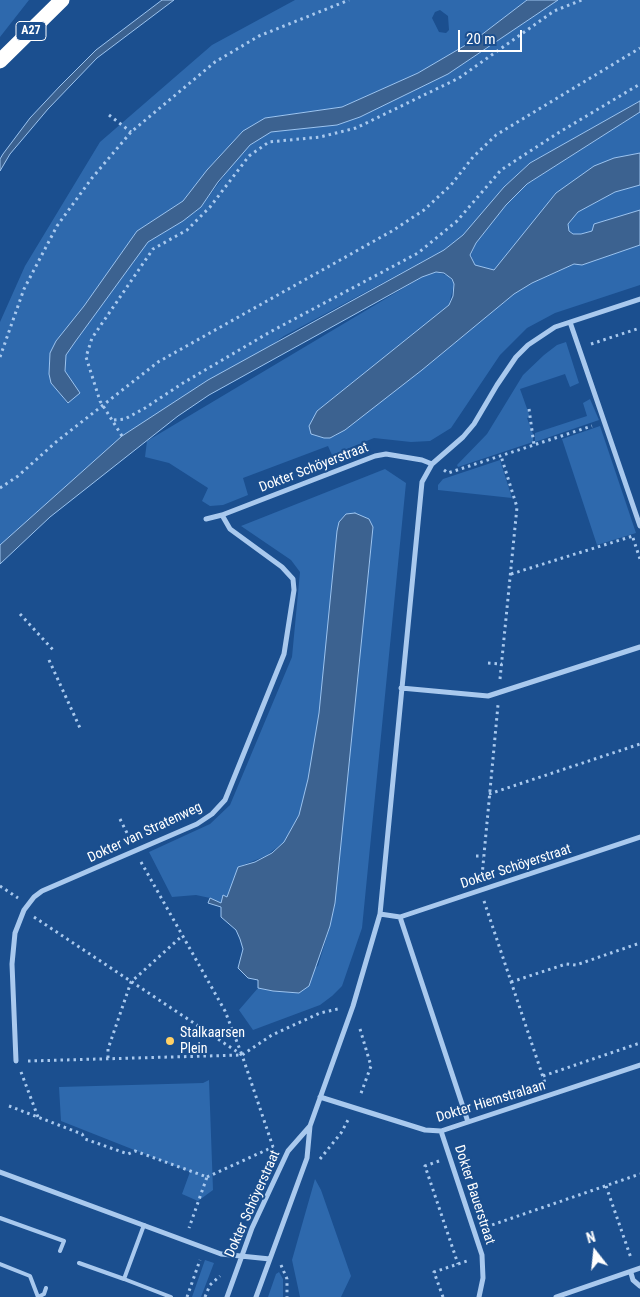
<!DOCTYPE html>
<html>
<head>
<meta charset="utf-8">
<style>
	body { margin:0 }
	#map { position:relative; width:640px; height:1297px; overflow:hidden; background:#1b4f8f; font-family:"Roboto Condensed",sans-serif }
	canvas { display:block }
	.north { position:absolute; left:570px; top:1227px; width:50px; height:50px; -webkit-text-stroke:4px #1b4f8f; paint-order:stroke; rotate:344deg; font-size:14px; font-weight:700; line-height:20px; text-align:center; color:#fff }
	.north::after { content:''; display:block; margin:auto; width:18px; height:22px; background:#fff; clip-path:polygon(50% 0,100% 100%,50% 72%,0 100%) }
	.scale { position:absolute; left:458px; top:30px; width:64px; height:22px; box-sizing:border-box; border:2px solid #fff; border-top:0; padding-left:6px; font-size:15px; line-height:18px; white-space:nowrap; color:#fff; -webkit-text-stroke:4px #1b4f8f; paint-order:stroke }
</style>
</head>
<body>
<div id="map">
<canvas width="640" height="1297"></canvas>
<div class="north">N</div>
<div class="scale">20 m</div>
</div>
<script>
const ctx = document.querySelector('canvas').getContext('2d');
ctx.lineJoin = 'round';
function fillPath(path, color) { ctx.fillStyle = color; ctx.fill(path, 'evenodd'); }
const poly = rows => new Path2D(rows.map(r => 'M' + r).join(''));
function strokePath(path, color, width, dash) { ctx.strokeStyle = color; ctx.lineWidth = width; ctx.lineCap = dash ? 'butt' : 'round'; ctx.setLineDash(dash || []); ctx.stroke(path); }
function write(font, color, halo, rows, align = 'center') {
  ctx.font = font + ' "Roboto Condensed",sans-serif'; ctx.lineWidth = 4; ctx.setLineDash([]); ctx.textBaseline = 'middle'; ctx.strokeStyle = halo; ctx.fillStyle = color; for (const [text, x, y, turn = 0] of rows) {
    ctx.save(); ctx.translate(x, y); ctx.rotate((+turn || 0) * Math.PI / 180); ctx.textAlign = isNaN(turn) ? turn : align; if (halo) ctx.strokeText(text, 0, 0); ctx.fillText(text, 0, 0); ctx.restore();
  }
}
fillPath(poly([
	[0,0,29,0,0,37],
	[295,0,527,0,476,39,418,73,342,107,265,118,243,131,207,170,183,201,137,231,84,306,56,341,49,362,52,383,67,403,79,393,65,371,66,355,75,342,148,242,183,221,201,207,241,153,260,137,271,132,337,125,360,117,448,74,558,0,640,0,640,101,530,163,504,187,463,235,444,250,284,336,0,545,0,322,25,266,100,142,212,45],
	[440,10,448,16,449,30,446,33,439,32,432,18,435,12],
	[640,112,640,153,614,158,556,193,494,270,475,265,471,255,476,243,506,205,526,185],
	[640,185,640,210,594,224,592,231,581,234,573,234,569,231,568,224,578,212,615,192],
	[640,245,640,285,555,313,527,328,500,355,451,428,430,441,411,442,374,438,332,455,328,446,243,478,248,495,223,505,210,506,202,501,208,488,169,463,145,457,147,441,422,277,436,272,449,276,454,284,449,305,317,411,309,426,312,434,324,438,335,436,422,370,514,294,532,283,575,264,582,265],
	[566,342,579,383,570,387,565,374,520,389,530,417,527,418,533,434,533,442,458,467,457,465,487,434,523,375,544,355,557,345],
	[590,399,599,420,535,442,535,433,587,416,583,403],
	[600,426,636,533,597,545,562,439],
	[500,460,512,498,438,490,438,485,443,479],
	[385,469,406,483,362,928,342,986,332,996,320,1005,253,1030,239,1010,258,988,273,991,318,966,330,926,335,903,373,528,339,522,319,713,308,779,299,815,284,842,266,856,238,867,227,897,223,895,221,904,210,898,196,895,172,897,149,852,210,824,230,805,292,657,300,572,291,560,241,526],
	[209,1080,213,1190,198,1201,182,1194,190,1172,61,1121,59,1087,203,1083],
	[315,1179,321,1190,351,1276,341,1297,300,1297,292,1260],
	[205,1260,214,1263,201,1297,192,1297],
	[279,1272,283,1279,283,1297,268,1297,276,1274]
]), '#2e69ad');
const water = poly([
	[162,0,174,0,97,58,48,109,10,154,0,171,0,159,3,154,30,118,60,86,96,50,162,0],
	[527,0,558,0,448,74,360,117,337,125,271,132,250,145,218,182,201,207,183,221,148,242,75,342,66,355,65,371,80,393,68,403,51,383,49,374,50,353,56,341,84,306,137,231,183,201,207,170,243,131,265,118,342,107,418,73,476,39,527,0],
	[640,101,640,112,527,184,506,205,476,243,470,255,475,265,494,270,556,193,594,166,614,158,640,153,640,185,615,192,578,212,568,224,569,231,573,234,581,234,592,231,594,224,640,210,640,245,582,265,574,264,532,283,514,294,422,370,345,430,330,438,324,438,311,434,309,426,317,411,449,305,453,296,454,284,452,279,444,273,436,272,422,277,209,395,178,416,50,517,0,564,0,545,122,436,208,380,444,250,463,235,504,187,530,163,640,101],
	[355,513,369,519,373,527,335,903,330,926,309,986,299,993,273,991,258,988,258,980,248,978,238,968,243,949,240,939,236,930,221,917,221,907,208,903,210,898,221,903,223,895,227,897,238,867,255,862,272,853,284,842,299,815,308,779,319,713,337,531,339,522,346,514,355,513]
]);
fillPath(water, '#3c6290');
strokePath(water, '#9cc4f0', 1);
strokePath(poly([
	[109,115,131,132],
	[591,344,640,328],
	[0,357,24,289,57,226,92,178,131,132,215,62,259,36,349,0],
	[529,409,534,445],
	[114,420,125,419,145,408,183,383,270,332,418,253,457,221,501,170,558,133,640,84],
	[122,436,100,401,86,357,92,338,153,249,187,230,210,207,249,156,269,142,320,137,356,128,459,78,554,11,582,0],
	[444,470,448,473,592,426],
	[0,488,18,476,56,442,158,362,392,231,424,210,451,185,473,157,496,135,640,48],
	[633,538,640,559],
	[511,574,633,536],
	[20,614,55,652],
	[49,660,80,728],
	[488,663,502,664],
	[500,679,517,507,501,456],
	[489,794,640,744],
	[120,819,131,841],
	[476,856,483,856],
	[141,862,225,1011,242,1055],
	[482,876,498,705],
	[0,886,18,898],
	[484,901,545,1083],
	[34,917,242,1055,273,1147,277,1148],
	[511,982,566,964,576,965,640,943],
	[360,1029,371,1066,360,1096],
	[108,1058,108,1049,131,982,182,936],
	[28,1061,242,1055,272,1035,320,1013,338,1009],
	[21,1072,38,1117],
	[543,1076,640,1043],
	[9,1106,82,1134,85,1139,128,1154,135,1151,207,1177,189,1228],
	[320,1159,341,1133,348,1120],
	[439,1161,425,1166,458,1264],
	[207,1177,273,1147],
	[606,1186,631,1258],
	[486,1227,640,1174],
	[281,1265,287,1279,287,1297],
	[187,1297,200,1260],
	[205,1297,210,1285,220,1276],
	[443,1297,434,1272,470,1260]
]), '#a9c9ee', 3, [2.5, 4]);
strokePath(poly([
	[0,1218,64,1241,60,1251],
	[79,1263,124,1279,144,1225],
	[0,1264,30,1276,38,1297],
	[124,1279,171,1297],
	[38,1297,44,1294,46,1288]
]), '#a9c9ee', 4);
strokePath(poly([
	[570,322,640,526],
	[206,519,222,515,375,456,386,454,422,460,432,464],
	[401,688,488,696,640,647],
	[380,914,400,917,640,837],
	[400,917,468,1122],
	[16,1061,12,964,15,933,24,910,34,897,42,891,197,824,212,814,225,800,284,654,294,590,293,579,282,567,230,529,222,515],
	[320,1097,425,1130,441,1131,640,1065],
	[441,1131,482,1255,483,1278,479,1297],
	[0,1172,221,1254,270,1259],
	[631,1273,633,1280,640,1286],
	[227,1297,252,1228,288,1151,310,1126],
	[256,1297,307,1158,310,1126,353,1006,380,914,422,482,432,464,463,437,474,424,497,385,516,357,528,345,555,327,640,299],
	[556,1297,640,1268]
]), '#a9c9ee', 5);
strokePath(poly([
	[0,61,62,0]
]), '#fff', 15);
for (const [x, y, r, color] of [
	[170,1041,5,"#ffd166"]
]) { const dot = new Path2D(); dot.arc(x, y, r, 0, 2 * Math.PI); ctx.fillStyle = color; ctx.fill(dot); strokePath(dot, '#1b4f8f', 2); }
for (const [x, y, w] of [
	[31,31,30]
]) { const box = new Path2D(); box.roundRect(x - w / 2, y - 9.5, w, 19, 4); ctx.fillStyle = '#1b4f8f'; ctx.fill(box); strokePath(box, '#fff', 1); }
write('bold 12px', '#fff', null, [
	["A27",31,31]
]);
write('14px', '#fff', '#1b4f8f', [
	["Dokter Schöyerstraat",314,468,-21],
	["Dokter van Stratenweg",145,833,-25],
	["Dokter Schöyerstraat",516,867,-18],
	["Dokter Hiemstralaan",491,1102,-17],
	["Dokter Bauerstraat",474,1195,72],
	["Dokter Schöyerstraat",253,1204,-66]
]);
write('14px', '#fff', '#1b4f8f', [
	["Stalkaarsen",180,1033],
	["Plein",180,1049]
], 'left');
</script>
</body>
</html>
